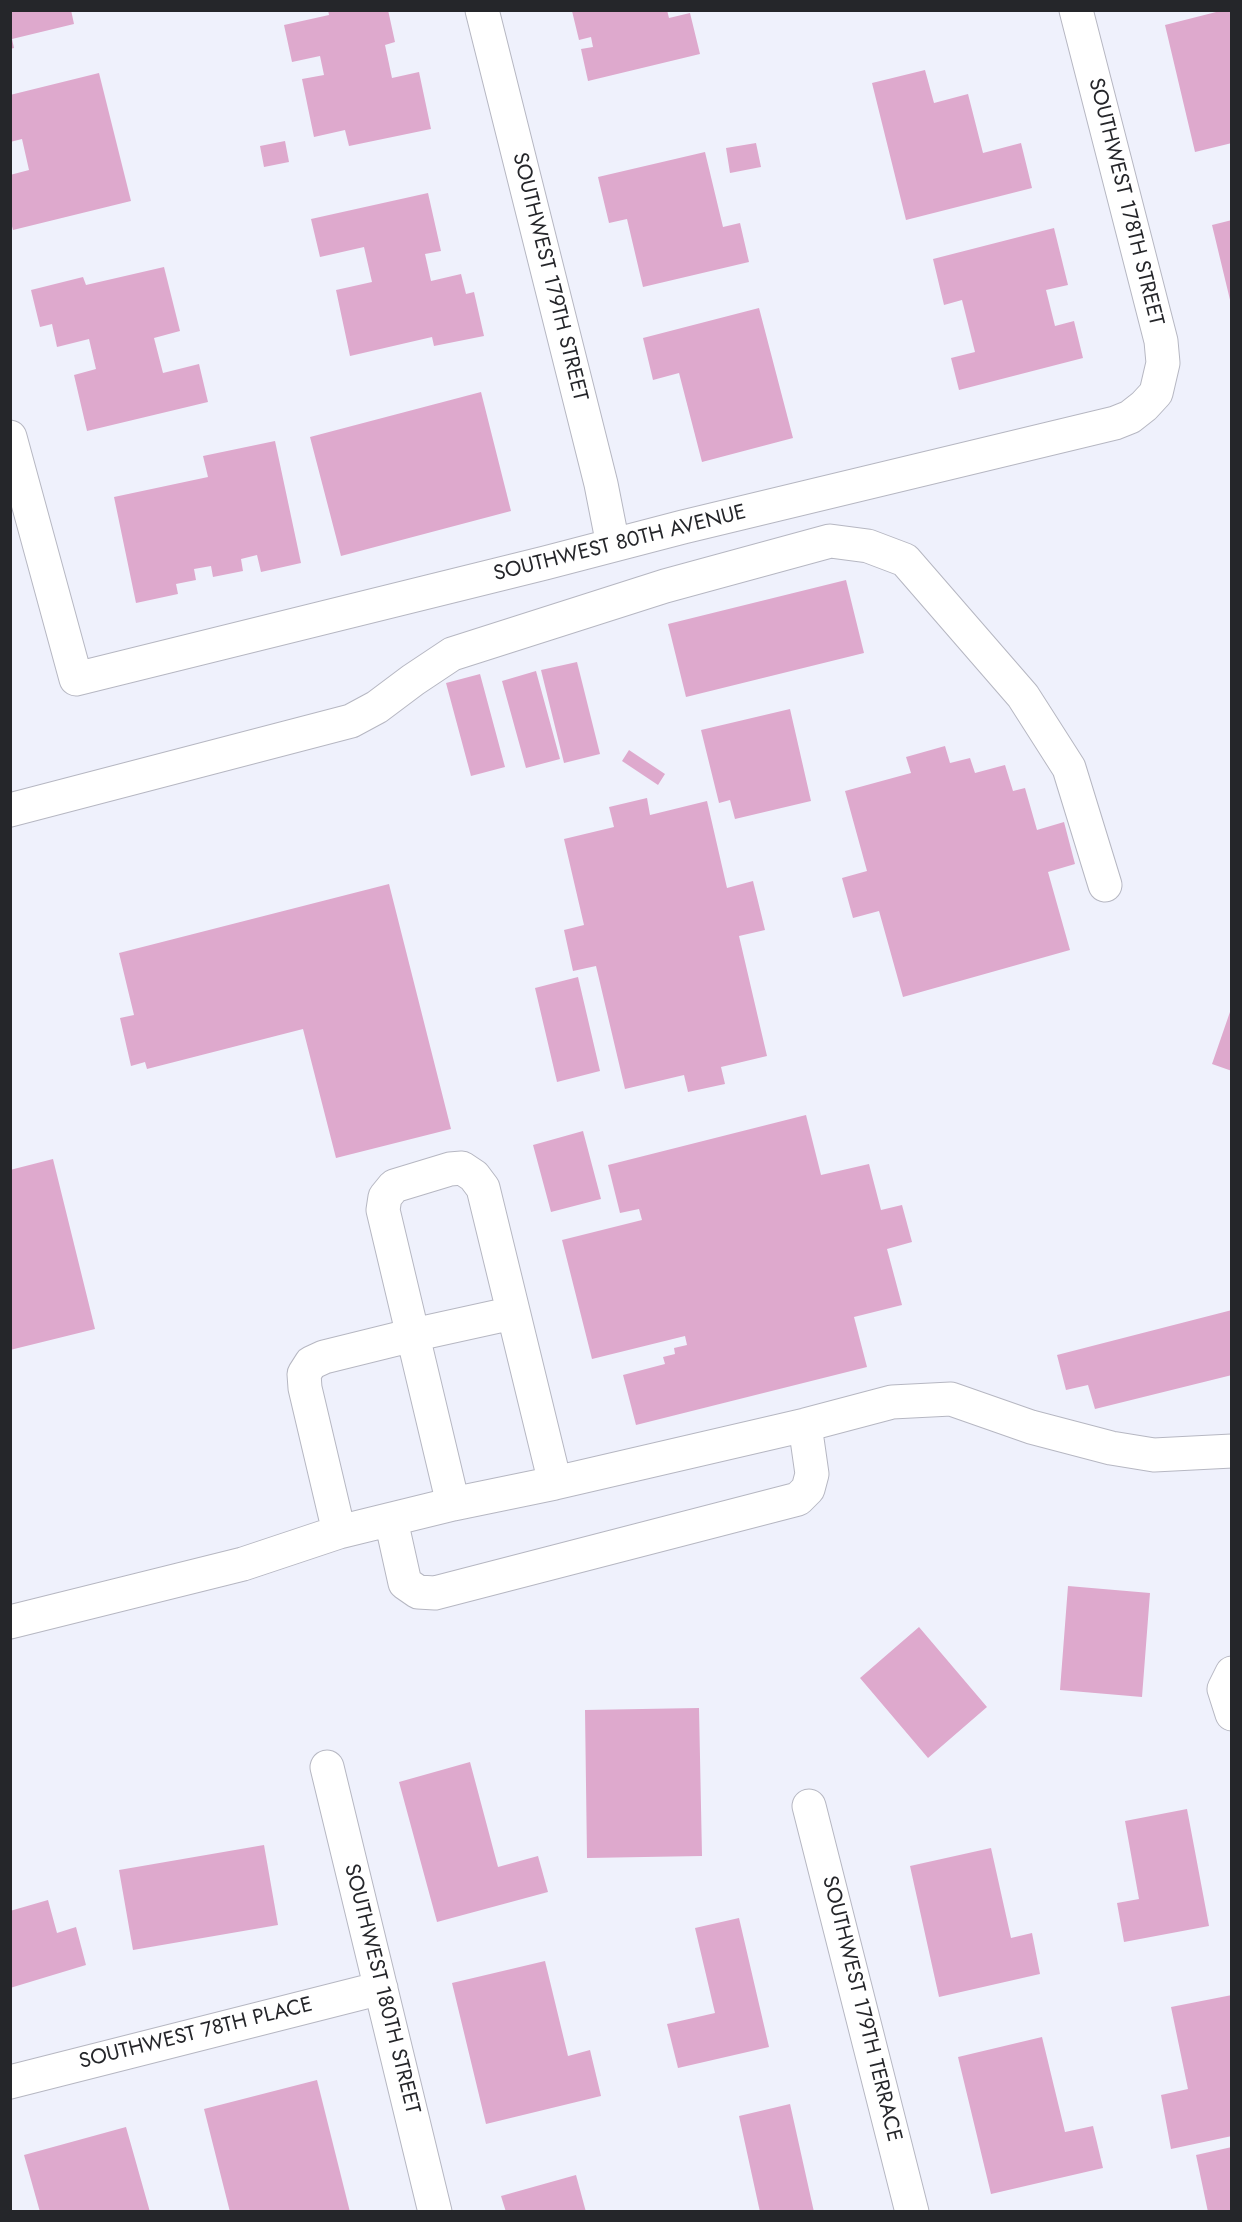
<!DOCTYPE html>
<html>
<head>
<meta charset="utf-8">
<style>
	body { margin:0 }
	#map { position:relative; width:1242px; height:2222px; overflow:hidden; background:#eff1fc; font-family:Jost,sans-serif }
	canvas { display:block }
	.frame { position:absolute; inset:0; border:12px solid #25262a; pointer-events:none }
</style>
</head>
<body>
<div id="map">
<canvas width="1242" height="2222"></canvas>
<div class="frame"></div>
</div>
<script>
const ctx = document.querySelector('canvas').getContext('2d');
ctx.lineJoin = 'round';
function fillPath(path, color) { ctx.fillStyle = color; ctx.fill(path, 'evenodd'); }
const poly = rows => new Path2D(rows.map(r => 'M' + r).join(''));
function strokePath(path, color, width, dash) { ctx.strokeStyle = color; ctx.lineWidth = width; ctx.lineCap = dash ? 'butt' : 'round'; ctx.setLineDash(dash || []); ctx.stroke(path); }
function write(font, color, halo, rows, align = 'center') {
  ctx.font = font + ' Jost,sans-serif'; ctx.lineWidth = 6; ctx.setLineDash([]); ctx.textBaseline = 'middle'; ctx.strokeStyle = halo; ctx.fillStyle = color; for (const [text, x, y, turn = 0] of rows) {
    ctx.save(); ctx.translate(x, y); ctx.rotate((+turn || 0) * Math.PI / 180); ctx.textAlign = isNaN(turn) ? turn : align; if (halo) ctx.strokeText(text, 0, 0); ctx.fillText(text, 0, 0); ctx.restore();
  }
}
fillPath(poly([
	[10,10,71,10,74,24,12,39,14,48,10,49],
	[328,10,388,10,395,42,385,45,392,78,419,72,431,129,349,146,345,130,314,137,302,79,324,75,320,56,292,62,284,25,329,15],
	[576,10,667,10,669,18,690,13,700,54,588,81,581,49,593,47,591,37,579,40,572,11],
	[1224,10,1232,10,1232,143,1195,152,1165,25],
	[925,70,934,103,968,94,983,153,1021,143,1032,188,906,220,872,83],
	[99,73,131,201,13,230,10,219,10,175,29,170,22,139,10,142,10,95],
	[285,141,289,162,264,167,260,146],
	[756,143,761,167,730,173,726,148],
	[705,152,723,227,740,223,749,262,643,287,627,219,609,223,598,177],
	[428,193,441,251,425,254,431,281,461,274,466,294,474,292,484,336,434,346,432,337,350,356,336,290,372,282,364,247,320,257,311,219],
	[1232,220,1232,304,1231,304,1212,225],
	[1054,228,1068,285,1046,290,1055,326,1074,321,1083,358,959,390,951,358,975,352,962,300,944,305,933,259],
	[164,267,180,331,154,338,163,373,199,364,208,402,87,431,74,375,96,369,89,339,57,347,52,324,40,327,31,290,83,277,86,285],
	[759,308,793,438,702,462,679,373,653,380,643,338],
	[481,392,511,511,341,556,310,437],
	[275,441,301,563,261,572,257,555,241,559,243,571,213,577,211,566,194,569,196,580,176,584,178,594,136,603,114,497,208,477,203,456],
	[846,580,864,653,686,697,668,624],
	[577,662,600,754,564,763,541,670],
	[536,671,560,759,526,768,502,681],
	[480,674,505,767,471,776,446,683],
	[790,709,811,801,735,819,730,800,719,803,701,730],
	[945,746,950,763,970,758,975,773,1005,765,1013,791,1025,788,1037,830,1064,822,1075,864,1048,872,1070,950,903,997,879,911,853,918,842,878,867,871,845,791,911,773,906,757],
	[629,750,665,774,658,785,622,761],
	[647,798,650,815,707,801,727,888,753,881,765,930,739,936,767,1056,721,1067,725,1084,688,1092,684,1075,625,1089,596,966,573,971,564,930,584,925,564,839,614,827,609,807],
	[389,884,451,1129,336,1158,303,1029,147,1069,145,1062,131,1066,120,1018,134,1015,119,953],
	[578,977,600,1071,557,1082,535,988],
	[1231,1009,1232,1009,1232,1071,1212,1064],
	[806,1115,821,1175,869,1164,881,1210,902,1205,912,1242,887,1249,902,1305,854,1317,867,1367,636,1425,623,1375,665,1364,663,1357,675,1354,674,1348,687,1345,685,1336,592,1359,562,1240,642,1220,639,1209,620,1213,608,1165],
	[583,1131,601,1199,551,1212,533,1145],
	[53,1159,95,1329,10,1350,10,1170],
	[1232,1310,1232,1375,1095,1409,1088,1385,1066,1390,1057,1355],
	[1068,1586,1150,1593,1142,1697,1060,1690],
	[919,1627,987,1707,928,1758,860,1678],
	[699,1708,702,1856,587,1858,585,1710],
	[470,1762,498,1867,538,1856,548,1892,437,1922,399,1782],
	[1187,1809,1209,1926,1124,1942,1117,1903,1139,1899,1125,1821],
	[264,1845,278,1925,133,1950,119,1870],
	[991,1848,1011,1938,1032,1933,1040,1974,939,1997,910,1866],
	[48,1900,57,1933,76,1927,86,1965,10,1988,10,1911],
	[739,1918,769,2047,678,2068,667,2024,715,2013,695,1928],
	[545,1961,568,2056,590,2050,601,2096,486,2124,452,1983],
	[1232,1995,1232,2136,1171,2149,1161,2095,1188,2089,1171,2007],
	[1042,2037,1065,2132,1093,2126,1103,2168,991,2194,958,2057],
	[317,2080,350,2212,230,2212,204,2109],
	[790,2104,814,2212,760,2212,739,2116],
	[126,2127,150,2212,40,2212,24,2155],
	[1232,2147,1232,2212,1208,2212,1196,2155],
	[576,2175,586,2212,506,2212,501,2196]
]), '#dea9cd');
const minor = poly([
	[482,10,601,484,613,545],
	[10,437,76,679,545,563,683,527,1115,423,1130,417,1144,406,1156,393,1163,363,1161,341,1076,10],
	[10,810,351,721,377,707,413,680,452,654,665,586,830,541,868,546,905,560,1023,696,1069,768,1105,885],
	[453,1504,383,1210,385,1197,394,1186,450,1169,462,1168,474,1176,483,1188,555,1483],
	[391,1520,405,1583,418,1592,435,1593,798,1499,808,1489,812,1474,805,1425],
	[339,1532,305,1388,304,1374,311,1363,324,1357,413,1335,513,1313],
	[10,1622,243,1564,339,1532,453,1504,555,1483,805,1425,892,1402,951,1399,1031,1427,1111,1448,1154,1455,1232,1451],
	[1232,1673,1224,1689,1232,1714],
	[327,1767,435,2212],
	[809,1806,912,2212],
	[10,2082,381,1988]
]);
strokePath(minor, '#b6b7c2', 35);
strokePath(minor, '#fff', 33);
write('21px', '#25262a', '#fff', [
	["SOUTHWEST 178TH STREET",1125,202,76],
	["SOUTHWEST 179TH STREET",549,277,76],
	["SOUTHWEST 80TH AVENUE",620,544,-14],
	["SOUTHWEST 180TH STREET",381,1989,76],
	["SOUTHWEST 179TH TERRACE",861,2009,76],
	["SOUTHWEST 78TH PLACE",196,2034,-14]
]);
</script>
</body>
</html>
